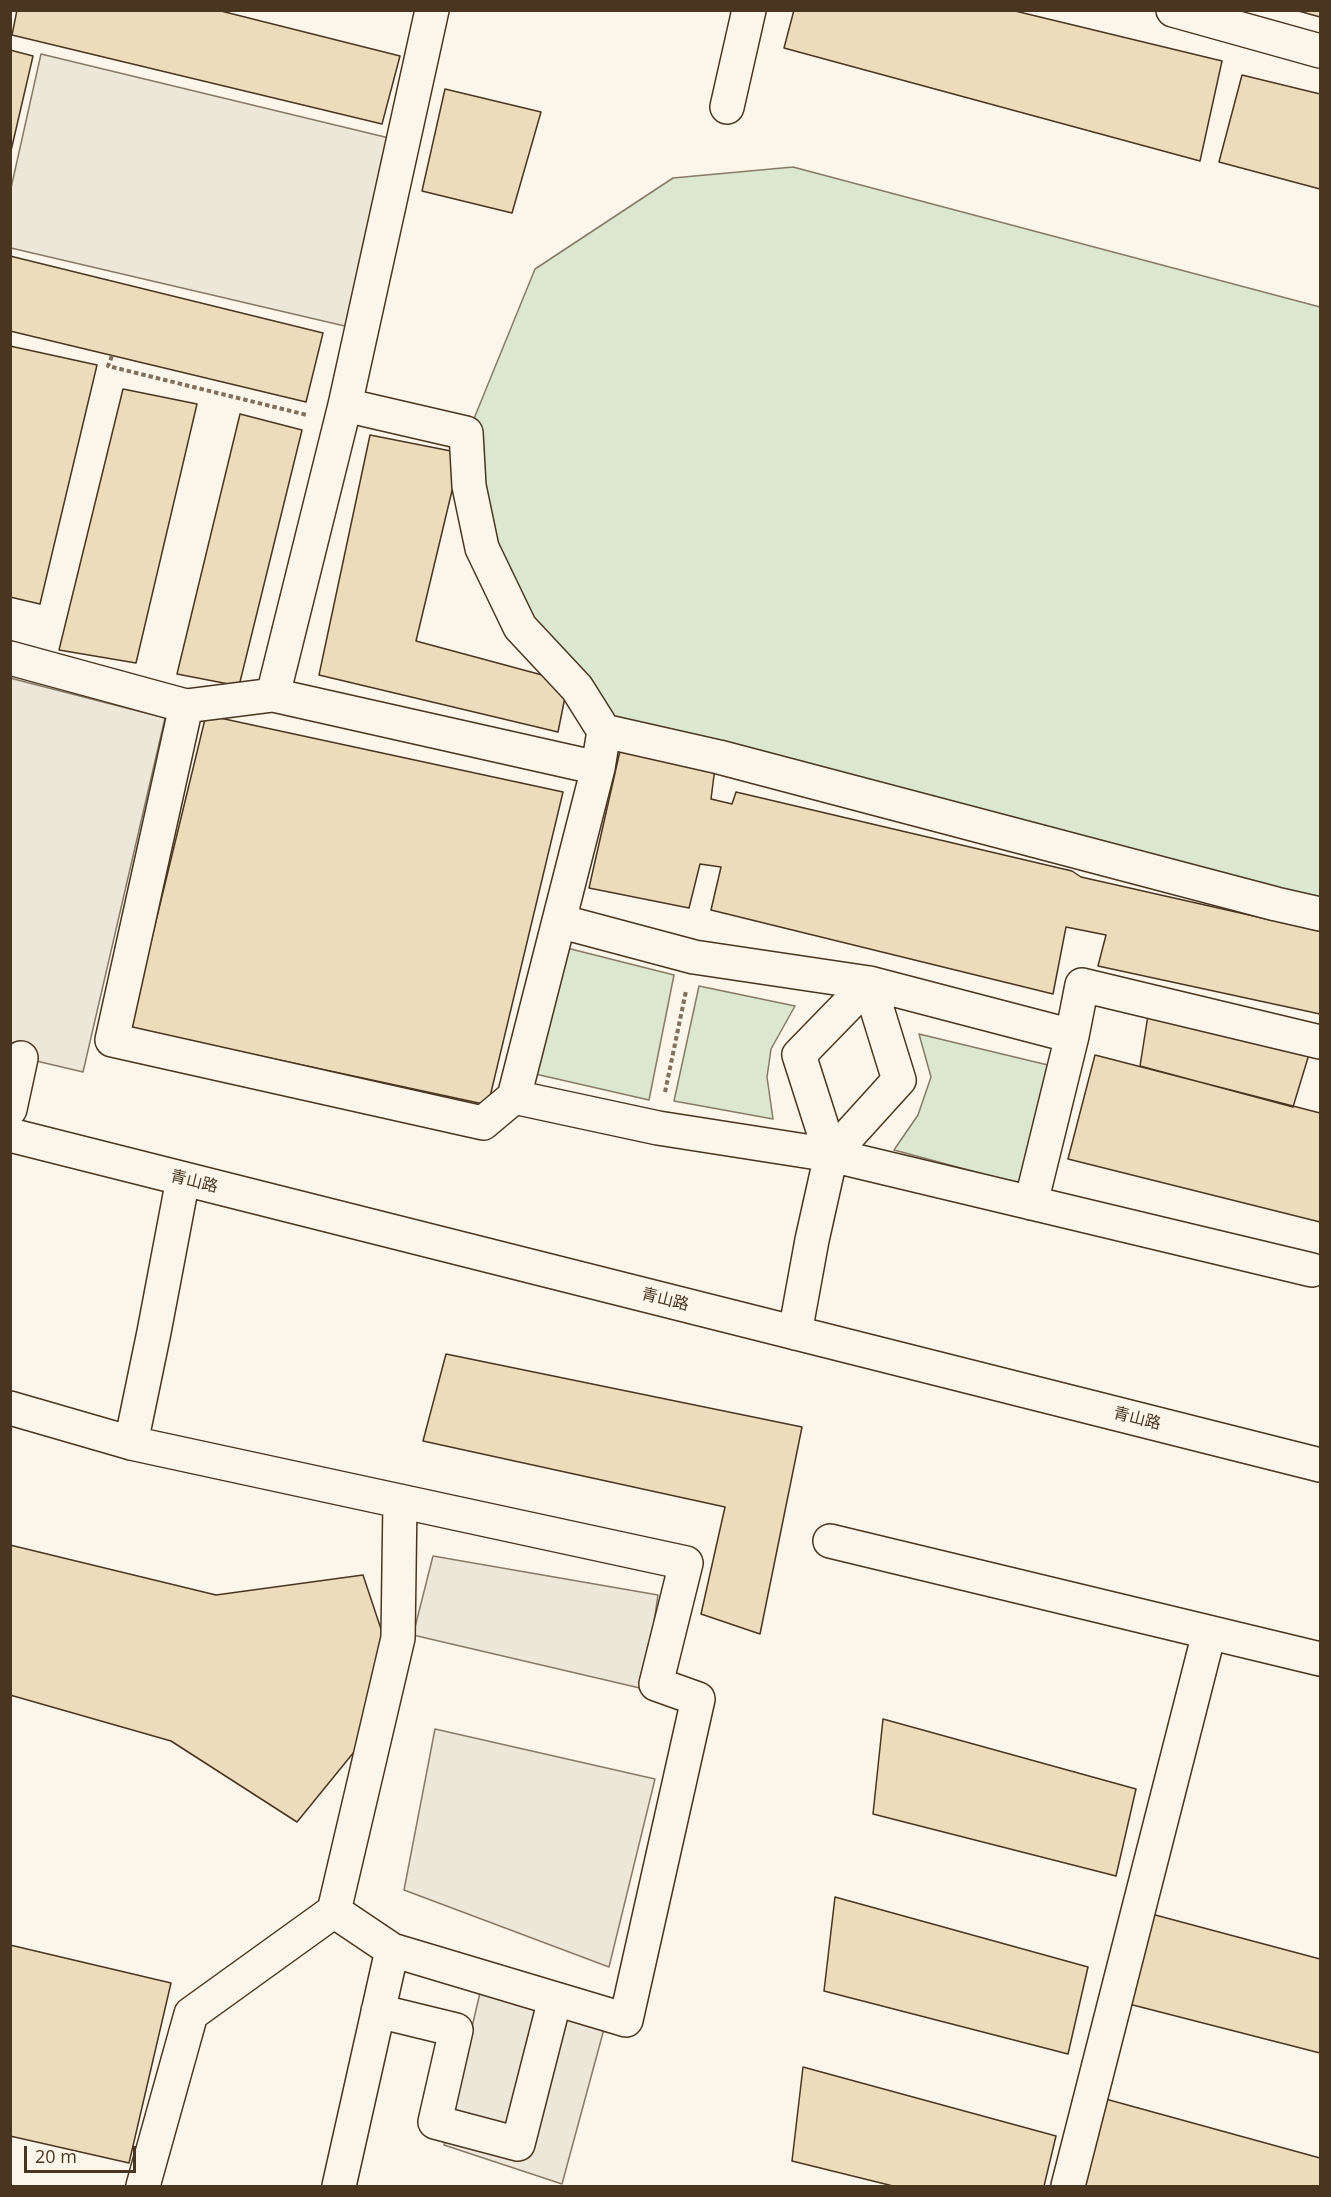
<!DOCTYPE html>
<html>
<head>
<meta charset="utf-8">
<style>
	body { margin:0 }
	#map { position:relative; width:1331px; height:2197px; overflow:hidden; background:#fbf6e9; font-family:"Open Sans",sans-serif }
	canvas { display:block }
	.frame { position:absolute; inset:0; border:12px solid #4a3520; pointer-events:none }
	.scale { position:absolute; left:24px; top:2146px; width:112px; height:27px; box-sizing:border-box; border:3px solid #4a3520; border-top:0; padding-left:8px; font-size:18px; line-height:21px; white-space:nowrap; color:#4a3520; -webkit-text-stroke:4px #fbf6e9; paint-order:stroke }
</style>
</head>
<body>
<div id="map">
<canvas width="1331" height="2197"></canvas>
<div class="frame"></div>
<div class="scale">20 m</div>
</div>
<script>
const ctx = document.querySelector('canvas').getContext('2d');
ctx.lineJoin = 'round';
function fillPath(path, color) { ctx.fillStyle = color; ctx.fill(path, 'evenodd'); }
const poly = rows => new Path2D(rows.map(r => 'M' + r).join(''));
function strokePath(path, color, width, dash) { ctx.strokeStyle = color; ctx.lineWidth = width; ctx.lineCap = dash ? 'butt' : 'round'; ctx.setLineDash(dash || []); ctx.stroke(path); }
function write(font, color, halo, rows, align = 'center') {
  ctx.font = font + ' "Open Sans","Noto Sans SC",sans-serif'; ctx.lineWidth = 4.5; ctx.setLineDash([]); ctx.textBaseline = 'middle'; ctx.strokeStyle = halo; ctx.fillStyle = color; for (const [text, x, y, turn = 0] of rows) {
    ctx.save(); ctx.translate(x, y); ctx.rotate((+turn || 0) * Math.PI / 180); ctx.textAlign = isNaN(turn) ? turn : align; if (halo) ctx.strokeText(text, 0, 0); ctx.fillText(text, 0, 0); ctx.restore();
  }
}
const green = poly([
	[793,167,1320,307,1320,899,609,725,528,617,490,541,473,421,535,269,673,178,793,167],
	[559,946,674,975,649,1100,531,1073,559,946],
	[699,986,795,1006,771,1049,767,1077,773,1119,674,1101,699,986],
	[919,1034,1052,1066,1024,1185,894,1150,918,1115,931,1077,919,1034]
]);
fillPath(green, '#dce7d0');
strokePath(green, '#887966', 1.5);
const parking = poly([
	[41,54,389,138,349,327,11,248,11,188,41,54],
	[10,678,165,718,83,1072,11,1055,10,678],
	[433,1556,658,1595,644,1689,413,1635,433,1556],
	[435,1729,655,1779,609,1967,404,1890,435,1729],
	[480,1993,604,2029,562,2184,444,2145,480,1993]
]);
fillPath(parking, '#ede7d9');
strokePath(parking, '#887966', 1.5);
const building = poly([
	[17,10,217,10,400,56,382,124,12,35,17,10],
	[794,10,1011,10,1222,61,1200,161,784,48,794,10],
	[1295,10,1320,10,1320,17,1295,10],
	[10,50,33,56,10,155,10,50],
	[1242,75,1320,94,1320,189,1219,162,1242,75],
	[445,89,541,112,512,213,422,191,445,89],
	[10,256,323,333,306,402,10,331,10,256],
	[10,346,97,365,40,604,10,597,10,346],
	[123,389,197,404,136,663,59,650,123,389],
	[240,414,302,430,239,686,177,674,240,414],
	[370,435,461,453,416,641,568,682,558,732,319,675,370,435],
	[206,715,563,792,488,1105,130,1028,206,715],
	[622,742,716,760,711,799,732,804,736,792,1072,871,1081,877,1320,931,1320,1014,1098,966,1106,935,1066,927,1053,994,711,910,721,867,700,864,689,908,589,888,622,742],
	[1149,1009,1310,1051,1293,1107,1140,1066,1149,1009],
	[1095,1055,1320,1113,1320,1222,1068,1159,1095,1055],
	[446,1354,802,1427,760,1634,701,1614,725,1507,423,1441,446,1354],
	[10,1545,216,1595,363,1575,387,1647,367,1736,297,1822,171,1741,10,1695,10,1545],
	[883,1719,1136,1789,1116,1876,873,1814,883,1719],
	[835,1897,1088,1967,1068,2054,824,1991,835,1897],
	[1144,1912,1320,1959,1320,2053,1125,2003,1144,1912],
	[10,1945,171,1983,129,2163,10,2136,10,1945],
	[803,2067,1056,2136,1044,2186,893,2186,792,2161,803,2067],
	[1102,2098,1320,2158,1320,2186,1078,2186,1102,2098]
]);
fillPath(building, '#ecdcbc');
strokePath(building, '#4a3520', 1.5);
const minor = poly([
	[432,10,345,405,273,695,598,768],
	[1173,10,1320,51],
	[727,107,749,10],
	[345,405,466,433,469,486,482,548,520,627,577,688,604,731,598,768,514,1097,658,1128,831,1155,1312,1270],
	[10,658,186,706,273,695],
	[186,706,112,1040,483,1123,514,1097],
	[604,731,719,757,1276,904,1320,914],
	[559,921,694,957,869,983,1072,1036,1082,985,1320,1042],
	[10,1109,21,1058],
	[10,1135,1320,1465],
	[1031,1203,1072,1036],
	[795,1333,812,1240,831,1155,899,1080,869,983,799,1055,831,1155],
	[10,1408,131,1443,686,1563,656,1684,698,1699,626,2020,392,1950],
	[131,1443,154,1332,183,1179],
	[830,1541,1320,1659],
	[378,2011,456,2030,435,2122,518,2144,555,1999],
	[143,2186,191,2014,334,1911],
	[339,2186,392,1950,334,1911,398,1638,400,1501],
	[1068,2186,1209,1633]
]);
strokePath(minor, '#4a3520', 36);
strokePath(poly([
	[112,356,108,366,307,415],
	[665,1092,686,991]
]), '#7f6f5c', 4, [4.5, 3]);
strokePath(minor, '#fbf6e9', 33);
write('16px', '#4a3520', '#fbf6e9', [
	["青山路",194,1182,14],
	["青山路",665,1300,14],
	["青山路",1137,1419,14]
]);
</script>
</body>
</html>
